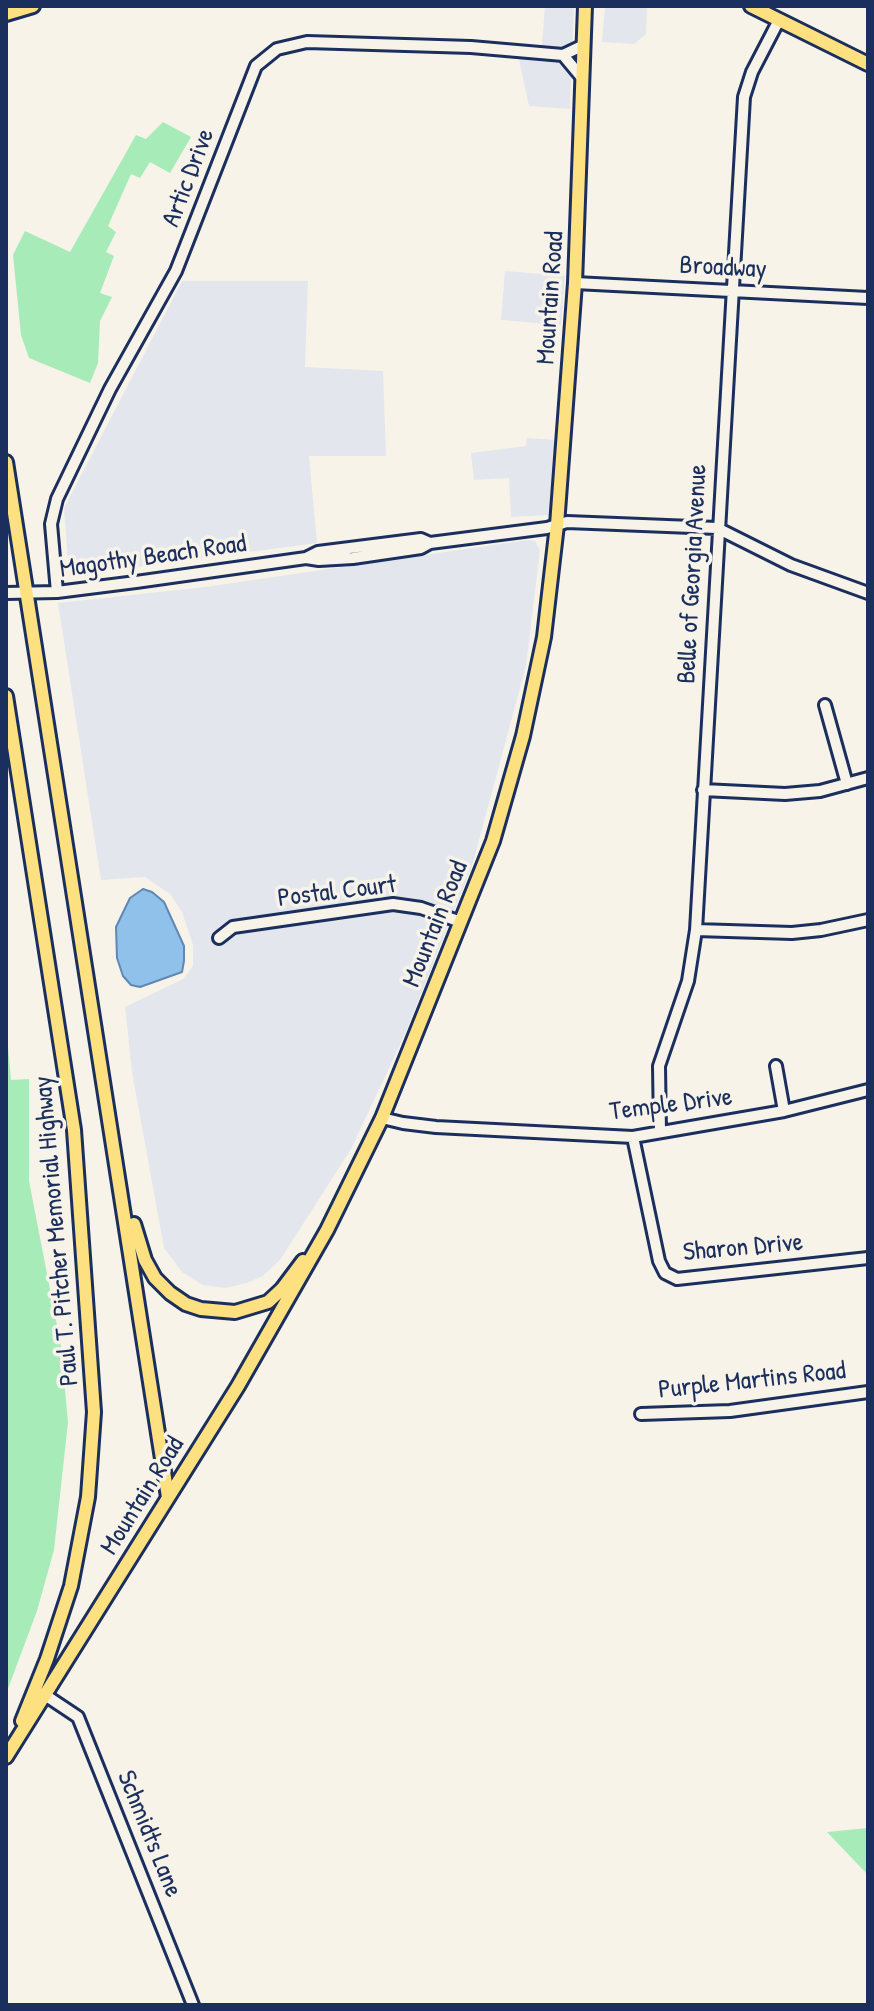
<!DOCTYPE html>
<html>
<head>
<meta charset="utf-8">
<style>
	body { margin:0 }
	#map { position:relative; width:874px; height:2011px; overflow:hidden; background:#f7f3e8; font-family:"Patrick Hand",sans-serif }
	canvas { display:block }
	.frame { position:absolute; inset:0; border:8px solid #1b2f5e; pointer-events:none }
</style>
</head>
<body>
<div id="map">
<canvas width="874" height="2011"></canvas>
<div class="frame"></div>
</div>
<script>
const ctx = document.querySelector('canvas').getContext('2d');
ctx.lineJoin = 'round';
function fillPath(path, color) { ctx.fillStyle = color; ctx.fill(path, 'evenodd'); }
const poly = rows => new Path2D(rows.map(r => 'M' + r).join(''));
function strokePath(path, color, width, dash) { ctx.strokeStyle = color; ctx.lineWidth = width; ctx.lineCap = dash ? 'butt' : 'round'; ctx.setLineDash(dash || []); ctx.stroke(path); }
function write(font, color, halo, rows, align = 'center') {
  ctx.font = font + ' "Patrick Hand",sans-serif'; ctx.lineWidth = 7; ctx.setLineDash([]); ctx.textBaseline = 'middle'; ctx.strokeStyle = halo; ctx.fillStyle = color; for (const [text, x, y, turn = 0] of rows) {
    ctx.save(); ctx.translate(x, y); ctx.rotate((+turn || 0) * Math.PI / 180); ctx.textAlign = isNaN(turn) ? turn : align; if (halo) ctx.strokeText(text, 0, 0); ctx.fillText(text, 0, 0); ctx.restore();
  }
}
fillPath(poly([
	[545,6,574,6,570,109,529,106,518,55,541,56],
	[605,6,647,6,646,34,634,44,602,42],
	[505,271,565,276,561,325,501,320],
	[182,281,308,281,305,367,383,371,386,456,309,456,317,543,69,576,64,508],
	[527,438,557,440,551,515,511,517,509,478,474,480,471,453,526,446],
	[527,540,535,541,540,550,526,666,472,866,405,1034,351,1149,280,1260,263,1276,247,1283,225,1288,203,1285,182,1272,164,1248,132,1072,125,1007,183,979,193,966,193,945,182,912,170,894,145,877,101,880,58,603,205,587]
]), '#e3e7ed');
fillPath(poly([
	[163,122,191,137,170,173,150,162,140,178,131,174,108,226,116,232,106,252,114,256,100,293,112,297,100,321,98,363,90,383,29,358,21,335,13,255,25,231,70,252,136,135,146,139],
	[8,1047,11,1080,29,1079,29,1181,61,1346,68,1422,54,1550,37,1611,6,1694],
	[868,1828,868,1875,827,1832]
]), '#a7ecb8');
const water = poly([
	[143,889,152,892,164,902,184,946,184,961,182,972,140,987,131,985,123,976,117,958,116,927,130,898,143,889]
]);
fillPath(water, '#8fc1eb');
strokePath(water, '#6187b3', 2);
const minor = poly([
	[563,55,583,79],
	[575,283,868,298],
	[306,558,319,560,353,558,421,548,430,543,547,528,567,522,717,528,791,565,868,593],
	[57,592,51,524,57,499,110,389,176,271,256,66,277,49,307,42,471,47,563,55,584,45],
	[6,593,57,592,136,582,306,558,318,552,421,539,430,543],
	[825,705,847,784],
	[703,790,785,794,820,791,868,778],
	[696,930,792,933,821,930,868,920],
	[219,938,233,927,393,904,421,908,461,922],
	[776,1066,784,1111],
	[382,1118,403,1123,436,1127,633,1137,784,1111,868,1090],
	[660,1132,659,1066,688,981,696,930,744,97,752,72,779,20],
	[633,1137,659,1261,665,1273,677,1279,868,1258],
	[641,1414,730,1411,868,1392],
	[45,1695,78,1717,193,2005]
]);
const major = poly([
	[751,6,868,64],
	[6,14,33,6],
	[6,462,168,1497],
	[6,696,74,1130,94,1412,88,1497,71,1586,47,1659,22,1721],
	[134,1224,145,1260,155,1278,170,1293,186,1304,201,1309,235,1312,268,1302,282,1289,303,1261],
	[6,1757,238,1386,327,1230,382,1118,493,841,523,736,544,637,557,525,575,283,585,6]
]);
strokePath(minor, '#1b2f5e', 16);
strokePath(major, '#1b2f5e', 18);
strokePath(minor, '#f7f3e8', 10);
strokePath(major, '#fde080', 12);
write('26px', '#1b2f5e', '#f7f3e8', [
	["Artic Drive",189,178,-69],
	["Broadway",723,268,3],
	["Mountain Road",551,298,-86],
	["Magothy Beach Road",153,557,-8],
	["Belle of Georgia Avenue",693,574,-87],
	["Postal Court",337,892,-7],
	["Mountain Road",436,924,-68],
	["Temple Drive",671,1105,-7],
	["Paul T. Pitcher Memorial Highway",57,1231,-95],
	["Sharon Drive",743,1248,-5],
	["Purple Martins Road",752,1381,-6],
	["Mountain Road",143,1496,-58],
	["Schmidts Lane",149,1834,68]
]);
</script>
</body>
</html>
